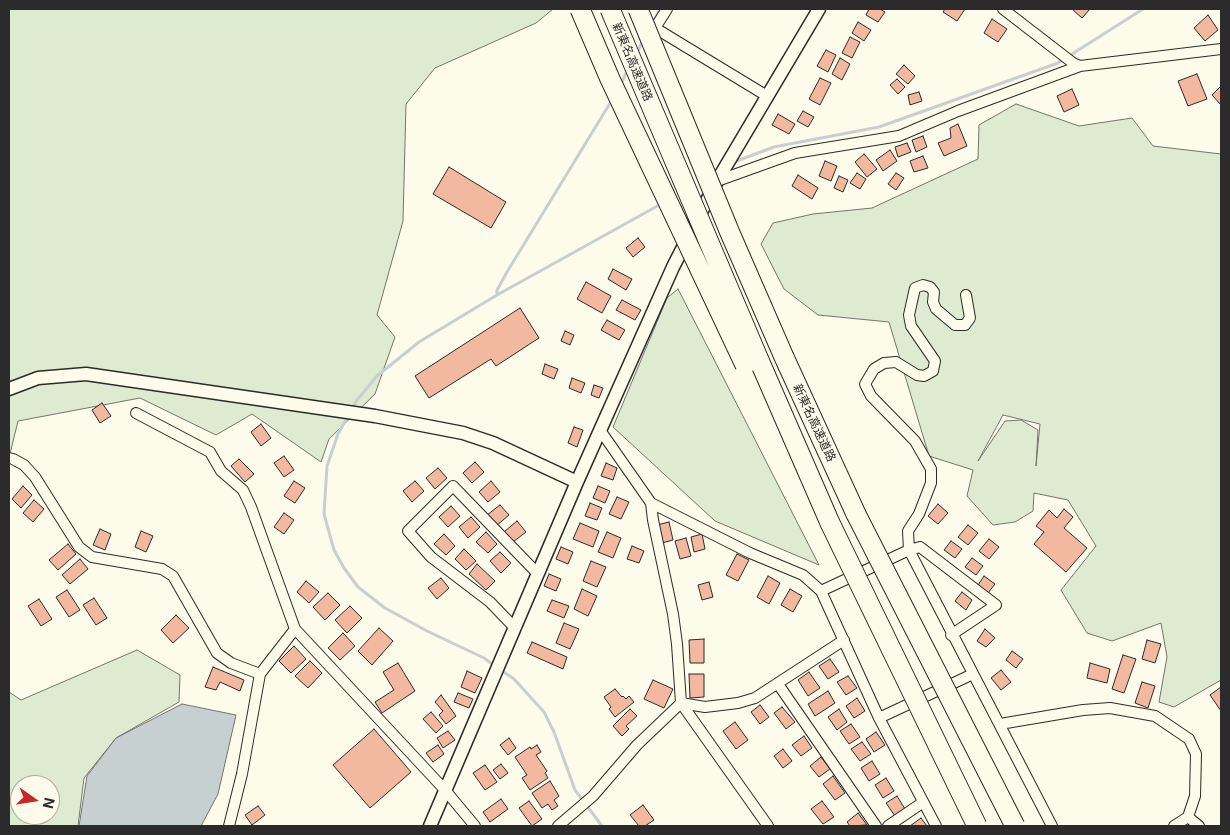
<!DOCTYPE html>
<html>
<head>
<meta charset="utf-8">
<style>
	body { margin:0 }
	#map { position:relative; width:1230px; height:835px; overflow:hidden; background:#fdfbea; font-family:Inter,sans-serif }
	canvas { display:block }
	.frame { position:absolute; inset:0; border:10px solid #2b2b2b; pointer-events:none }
	.north { position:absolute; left:10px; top:775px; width:50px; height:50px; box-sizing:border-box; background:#fdfbea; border:1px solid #a9a89e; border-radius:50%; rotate:103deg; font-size:14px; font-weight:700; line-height:20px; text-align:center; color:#2b2b2b }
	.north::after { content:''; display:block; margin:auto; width:18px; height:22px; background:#c62828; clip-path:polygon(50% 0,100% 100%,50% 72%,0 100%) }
</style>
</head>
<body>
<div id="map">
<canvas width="1230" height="835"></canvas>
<div class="frame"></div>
<div class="north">N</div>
</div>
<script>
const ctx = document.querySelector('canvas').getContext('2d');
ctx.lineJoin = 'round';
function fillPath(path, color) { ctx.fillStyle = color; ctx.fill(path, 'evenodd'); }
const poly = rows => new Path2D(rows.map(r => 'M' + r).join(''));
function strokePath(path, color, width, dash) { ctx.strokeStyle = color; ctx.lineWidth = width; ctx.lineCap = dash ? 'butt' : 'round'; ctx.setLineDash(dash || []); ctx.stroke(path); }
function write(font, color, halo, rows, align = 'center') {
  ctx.font = font + ' Inter,"Noto Sans JP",sans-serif'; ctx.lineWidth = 4; ctx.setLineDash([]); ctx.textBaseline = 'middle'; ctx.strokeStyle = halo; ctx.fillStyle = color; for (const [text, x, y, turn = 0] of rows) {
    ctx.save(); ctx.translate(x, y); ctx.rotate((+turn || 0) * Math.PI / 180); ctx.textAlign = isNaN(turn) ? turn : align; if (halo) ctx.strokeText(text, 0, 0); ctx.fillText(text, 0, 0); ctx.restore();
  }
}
const green = poly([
	[9,9,553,9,536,23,435,68,406,104,403,221,377,315,395,337,375,394,329,439,321,462,252,414,216,435,140,398,18,421,9,458,9,9],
	[1016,104,1079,126,1132,118,1153,146,1221,154,1221,680,1174,707,1159,702,1167,657,1161,623,1112,641,1087,633,1061,590,1096,546,1068,500,1034,493,1033,511,1015,522,993,525,967,496,973,470,929,456,889,322,818,315,784,289,761,244,773,223,813,214,872,208,978,159,979,125,1016,104],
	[1003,415,1040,424,1036,466,1038,430,1021,420,1005,421,978,461,1003,415],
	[678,289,819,565,715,521,613,427,667,298,678,289],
	[137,650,180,675,179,702,116,738,84,778,78,826,9,826,9,692,21,700,137,650],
	[20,785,50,785,50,815,20,815,20,785]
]);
fillPath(green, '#deebd1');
strokePath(green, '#74746e', 1);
const water = poly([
	[182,704,236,715,218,794,201,826,79,826,87,776,116,738,182,704]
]);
fillPath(water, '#c7d0d0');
strokePath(water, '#74746e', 1);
strokePath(poly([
	[652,24,660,9],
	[636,55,643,40],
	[1069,56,1143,9],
	[620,86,628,69],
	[734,162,774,147,879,127,1058,63,1063,59],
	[497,294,497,290,507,272,612,100],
	[351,410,357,400,377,376,419,342,497,295,661,204],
	[348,416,338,434,327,466,324,514,334,550,344,568,358,587,385,608,427,631,484,658,496,667],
	[501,670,514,679,544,712,554,732,575,790,602,826]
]), '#c7d0d0', 3);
const building = poly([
	[869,9,880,9,885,12,878,22,866,15,869,9],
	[945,9,965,9,957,21,943,12,945,9],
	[1072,9,1090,9,1082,18,1072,9],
	[1208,15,1218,30,1205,41,1194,28,1208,15],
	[992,19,1007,29,998,42,984,33,992,19],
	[858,22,871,30,864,41,852,33,858,22],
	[850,37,860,42,852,58,842,53,850,37],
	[826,50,836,55,828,72,817,66,826,50],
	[840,58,850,64,842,80,832,74,840,58],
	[904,65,915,76,908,84,896,74,904,65],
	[1197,74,1207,99,1188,106,1178,81,1197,74],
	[820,78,831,83,820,105,809,99,820,78],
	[897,79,905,87,898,94,890,85,897,79],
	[1221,86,1221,105,1212,95,1221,86],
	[1072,89,1079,105,1064,112,1057,96,1072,89],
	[919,92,922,101,910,105,908,95,919,92],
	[803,111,814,117,808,127,797,121,803,111],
	[778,114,795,124,789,134,772,125,778,114],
	[958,124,967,146,944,156,938,143,951,138,950,128,958,124],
	[923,136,927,147,916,152,912,140,923,136],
	[907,143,911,152,898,157,895,147,907,143],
	[890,150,897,161,883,171,876,160,890,150],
	[864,154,877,169,867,177,855,162,864,154],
	[923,156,928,168,914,172,910,161,923,156],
	[825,161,837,166,831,181,819,176,825,161],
	[449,167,506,202,491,228,433,194,449,167],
	[857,173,866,179,860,189,850,183,857,173],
	[896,173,904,178,896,190,888,184,896,173],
	[798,175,818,188,812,199,792,186,798,175],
	[839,176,848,180,843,192,834,188,839,176],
	[638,238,645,247,633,257,626,248,638,238],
	[613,269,632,279,626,290,608,279,613,269],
	[586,282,611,296,602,313,577,299,586,282],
	[622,300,641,310,635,320,616,310,622,300],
	[520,308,539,338,496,366,491,359,429,398,415,376,520,308],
	[607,320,625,330,619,340,601,330,607,320],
	[565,331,574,335,570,345,561,341,565,331],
	[545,364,558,369,554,379,542,374,545,364],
	[572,378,585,383,581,393,569,388,572,378],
	[594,385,603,388,599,398,591,395,594,385],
	[102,403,111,416,100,423,92,410,102,403],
	[261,424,271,438,261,446,251,432,261,424],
	[574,427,583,430,577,447,568,443,574,427],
	[284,456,294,470,284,477,274,463,284,456],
	[239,459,254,474,245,482,231,466,239,459],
	[475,462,484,472,472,483,463,473,475,462],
	[606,463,617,468,613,480,601,476,606,463],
	[438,468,447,478,435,489,426,478,438,468],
	[294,481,305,488,295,503,284,496,294,481],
	[415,481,424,491,412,502,403,491,415,481],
	[491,481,500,492,488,502,479,492,491,481],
	[23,486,32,495,21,508,12,499,23,486],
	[598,486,610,491,605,503,593,498,598,486],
	[617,497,629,502,621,519,609,514,617,497],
	[34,500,44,509,33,522,23,513,34,500],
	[590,503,602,508,597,520,585,516,590,503],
	[938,504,948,513,938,524,928,516,938,504],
	[500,505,509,515,496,526,487,515,500,505],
	[451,506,460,516,448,527,439,517,451,506],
	[1064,509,1073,517,1064,528,1087,548,1066,572,1034,544,1044,532,1036,526,1049,510,1057,518,1064,509],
	[284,513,294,520,284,534,274,527,284,513],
	[471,517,480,527,468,538,459,527,471,517],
	[517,521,526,532,513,542,504,532,517,521],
	[669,522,673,540,662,543,657,525,669,522],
	[580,523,599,531,593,547,573,539,580,523],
	[968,525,978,533,968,545,958,537,968,525],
	[100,529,111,534,105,550,93,545,100,529],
	[141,531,153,536,146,552,135,547,141,531],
	[486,532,497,544,488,553,476,542,486,532],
	[607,532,621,538,613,558,598,552,607,532],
	[444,534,455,546,446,555,434,544,444,534],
	[702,534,705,549,694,552,691,537,702,534],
	[686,538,691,556,680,559,675,541,686,538],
	[989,539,999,547,989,559,979,551,989,539],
	[951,541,962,549,955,558,944,550,951,541],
	[68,544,76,554,58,570,49,560,68,544],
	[632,546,644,551,639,563,627,559,632,546],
	[561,547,573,552,568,564,556,559,561,547],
	[464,549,476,561,466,570,455,559,464,549],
	[500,552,511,563,501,573,490,561,500,552],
	[737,554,749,560,738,581,726,575,737,554],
	[972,558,983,566,976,575,965,567,972,558],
	[80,559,88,569,70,584,62,575,80,559],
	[591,561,606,567,597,587,583,581,591,561],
	[477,564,495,581,486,590,469,574,477,564],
	[549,574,561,579,556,591,544,586,549,574],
	[768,576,780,583,769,604,757,597,768,576],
	[984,576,995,584,988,593,978,585,984,576],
	[441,578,449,588,437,599,428,588,441,578],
	[306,581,319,592,309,603,297,592,306,581],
	[709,582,713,597,702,600,698,585,709,582],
	[582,589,597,596,588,616,574,609,582,589],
	[790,589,802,596,793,612,781,605,790,589],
	[67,590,80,610,69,617,56,597,67,590],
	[962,592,972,600,966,610,955,601,962,592],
	[328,593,340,605,325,620,313,607,328,593],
	[94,598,107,618,96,625,83,605,94,598],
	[39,599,52,619,41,626,28,606,39,599],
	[552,600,569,606,564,618,547,611,552,600],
	[350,606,362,618,347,633,335,620,350,606],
	[176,615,189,628,173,643,161,630,176,615],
	[564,623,579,629,570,649,556,643,564,623],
	[379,628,393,641,372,665,358,651,379,628],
	[985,629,995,638,986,647,977,641,985,629],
	[343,633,355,646,340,660,328,648,343,633],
	[704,639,704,663,690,663,689,640,704,639],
	[1147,640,1161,644,1155,663,1142,659,1147,640],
	[532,642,567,657,563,669,527,653,532,642],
	[294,646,306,659,291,673,279,661,294,646],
	[1012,651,1023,659,1016,668,1006,660,1012,651],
	[1123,655,1136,659,1124,693,1112,689,1123,655],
	[830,659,839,672,828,679,819,666,830,659],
	[310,661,322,673,308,688,295,676,310,661],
	[398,663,415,691,382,713,375,702,394,690,383,672,398,663],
	[1090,663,1110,669,1107,683,1087,678,1090,663],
	[213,667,244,680,240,691,220,682,216,690,205,687,213,667],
	[1001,670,1011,682,1001,690,991,678,1001,670],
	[467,671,482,678,475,693,461,687,467,671],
	[809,672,820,688,808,696,798,680,809,672],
	[689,674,704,674,704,697,690,698,689,674],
	[848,676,857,688,846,695,837,682,848,676],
	[653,680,673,689,664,708,644,699,653,680],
	[1142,682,1155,686,1148,708,1135,703,1142,682],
	[1221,687,1221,711,1210,695,1221,687],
	[615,689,622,697,623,696,626,699,629,696,634,702,615,717,609,709,611,707,604,697,615,689],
	[828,691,835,703,815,716,808,704,828,691],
	[458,693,473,699,469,708,454,702,458,693],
	[441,695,456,716,446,724,439,715,443,711,435,702,441,695],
	[857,698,865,711,854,718,846,706,857,698],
	[760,705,769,717,760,724,751,712,760,705],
	[782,707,795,722,786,729,774,713,782,707],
	[630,709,637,716,626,726,629,729,622,736,613,726,630,709],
	[839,709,847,722,837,730,828,717,839,709],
	[431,712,443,726,436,733,423,719,431,712],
	[735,722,748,740,736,749,723,731,735,722],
	[851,724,860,737,849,744,840,731,851,724],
	[374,729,411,772,370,808,333,765,374,729],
	[448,731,455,740,443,748,437,738,448,731],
	[876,732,885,745,874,752,866,739,876,732],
	[804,736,812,748,801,756,792,745,804,736],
	[509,738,516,748,508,755,500,745,509,738],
	[862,742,871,754,860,761,851,749,862,742],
	[438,745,444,754,433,762,426,753,438,745],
	[537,745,541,752,536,755,547,771,545,773,548,778,530,790,522,778,527,775,515,757,530,747,531,749,537,745],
	[783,749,792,761,783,768,774,756,783,749],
	[821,757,830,769,819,777,810,766,821,757],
	[872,761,880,774,869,781,861,768,872,761],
	[501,764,508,773,500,779,493,770,501,764],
	[485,765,497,782,485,790,473,773,485,765],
	[833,776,845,793,835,800,823,784,833,776],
	[886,778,894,791,883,798,875,785,886,778],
	[550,781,559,796,554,800,558,806,552,810,548,804,542,808,532,793,550,781],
	[897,796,905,809,895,816,886,803,897,796],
	[501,799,508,809,490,822,483,812,501,799],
	[529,801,542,819,532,826,519,808,529,801],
	[822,801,834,817,823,824,811,809,822,801],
	[643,805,654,820,645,826,639,826,630,815,643,805],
	[258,806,265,815,252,825,245,815,258,806],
	[858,813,867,825,850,826,847,822,858,813],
	[921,818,927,826,910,826,921,818]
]);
fillPath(building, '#f2b8a0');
strokePath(building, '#2b2b2b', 1);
const minor = poly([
	[667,9,655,28,767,96],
	[1003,9,1073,63,1080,66],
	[717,181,795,153,899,136,958,111,1080,66,1221,49],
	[966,295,970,318,965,325,955,325,936,309,933,302,934,292,930,287,923,285,915,288,909,315,911,326,935,361,933,371,924,376,917,375,896,362,884,363,874,369,865,384,871,396,915,441,931,469,931,483,919,514,908,531,909,550,1052,826],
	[136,413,210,452,221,471,243,490,251,507,295,629,445,790,475,826],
	[600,430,651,503,750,553,803,575,821,591,909,550,920,547,996,605,951,635],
	[9,458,13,459,24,465,35,477,79,547,92,557,162,569,173,576,217,653,231,663,260,674],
	[651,503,653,520,673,614,677,644,681,703,768,826],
	[821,591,879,718,936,826],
	[515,628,490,602,431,557,408,531,453,486,538,574],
	[778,684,876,826],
	[681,703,705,707,738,703,755,698,844,640],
	[879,718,973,674],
	[1000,724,1083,710,1110,708,1155,716,1189,739,1196,754,1195,796,1188,817,1174,826],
	[1188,817,1199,826],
	[229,826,242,774,260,674,295,629],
	[558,826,593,796,637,745,681,703],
	[888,826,922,803]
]);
const tertiary = poly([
	[9,389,38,378,86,374,375,416,463,433,493,443,577,482],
	[430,826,577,482,673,267,717,181,819,9]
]);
const motorway = poly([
	[784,357,856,514],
	[759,360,830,523]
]);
strokePath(minor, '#2b2b2b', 12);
strokePath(tertiary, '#2b2b2b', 15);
strokePath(motorway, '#2b2b2b', 21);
strokePath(minor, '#fdfbea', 10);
strokePath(tertiary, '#fdfbea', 12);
strokePath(motorway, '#fdfbea', 19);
const motorwayBridge = poly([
	[580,9,610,79,745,365],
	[610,9,759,360],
	[638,9,730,233,784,357],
	[856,514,1015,826],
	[830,523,977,826]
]);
strokePath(motorwayBridge, '#2b2b2b', 21, []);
strokePath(motorwayBridge, '#fdfbea', 19);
write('12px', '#2b2b2b', '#fdfbea', [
	["新東名高速道路",632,62,67],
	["新東名高速道路",814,423,65]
]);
</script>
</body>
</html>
